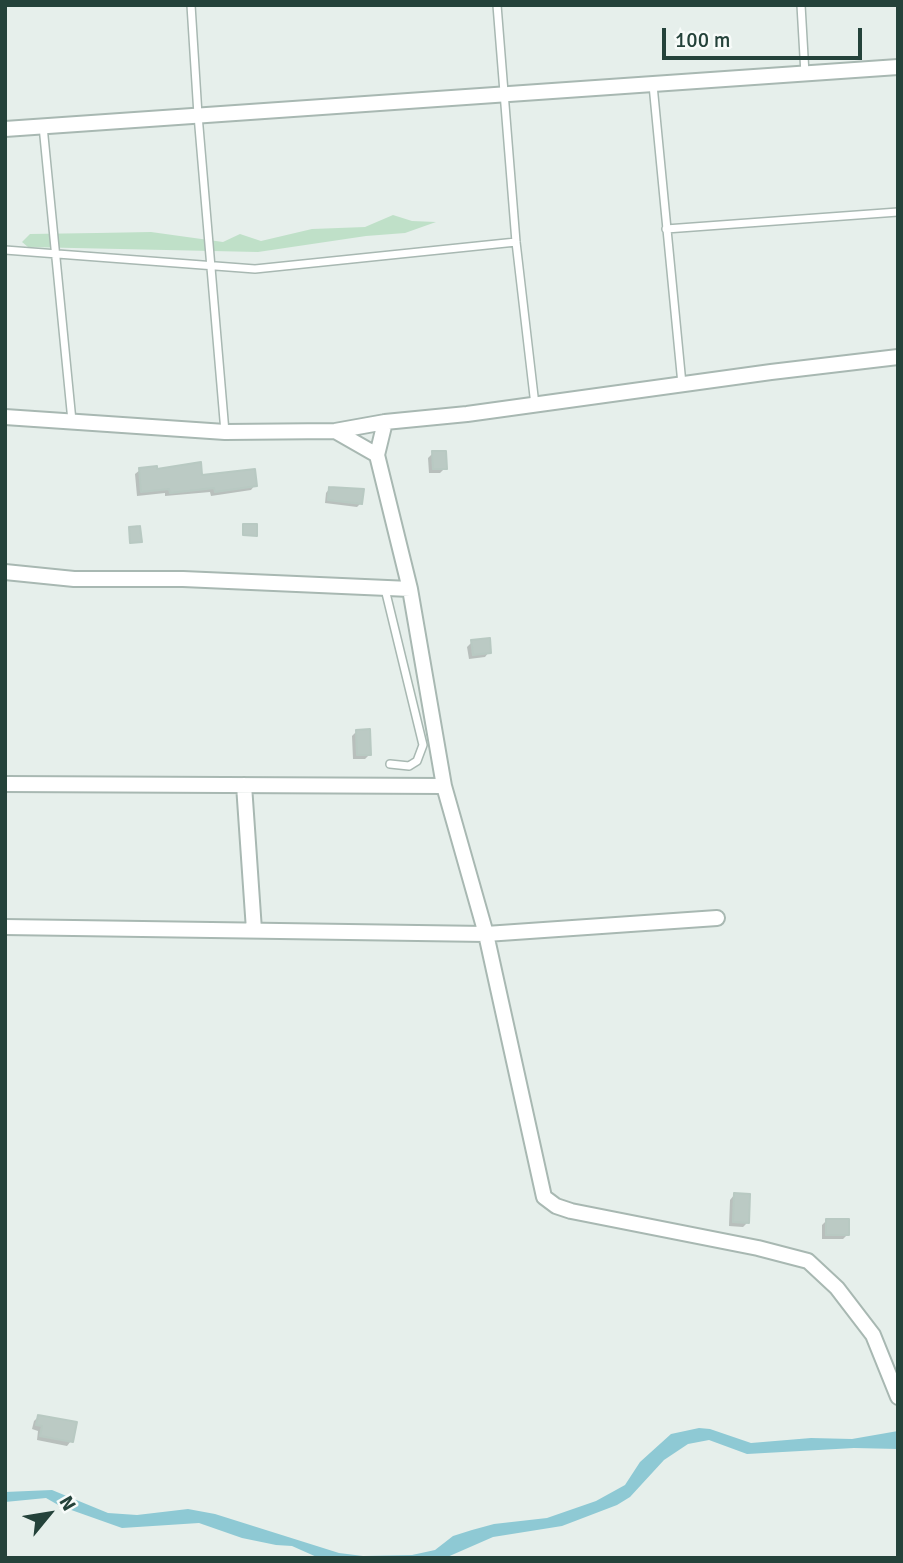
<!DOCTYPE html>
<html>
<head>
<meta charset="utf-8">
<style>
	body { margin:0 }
	#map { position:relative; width:903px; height:1563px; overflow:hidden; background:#e6efeb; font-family:Signika,sans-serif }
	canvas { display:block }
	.frame { position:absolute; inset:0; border:7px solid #24423a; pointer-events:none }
	.north { position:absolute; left:14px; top:1479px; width:70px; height:70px; -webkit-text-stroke:5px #f7fbf9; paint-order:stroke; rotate:60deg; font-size:19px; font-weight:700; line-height:28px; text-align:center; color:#24423a }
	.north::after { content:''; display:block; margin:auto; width:24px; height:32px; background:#24423a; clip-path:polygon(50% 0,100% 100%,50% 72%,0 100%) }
	.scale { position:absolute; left:662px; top:28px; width:200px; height:32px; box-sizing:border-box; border:4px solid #24423a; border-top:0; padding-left:9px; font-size:21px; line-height:24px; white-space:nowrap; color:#24423a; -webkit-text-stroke:5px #f7fbf9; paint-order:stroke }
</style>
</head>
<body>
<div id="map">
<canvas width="903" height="1563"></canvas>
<div class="frame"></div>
<div class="north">N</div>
<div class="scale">100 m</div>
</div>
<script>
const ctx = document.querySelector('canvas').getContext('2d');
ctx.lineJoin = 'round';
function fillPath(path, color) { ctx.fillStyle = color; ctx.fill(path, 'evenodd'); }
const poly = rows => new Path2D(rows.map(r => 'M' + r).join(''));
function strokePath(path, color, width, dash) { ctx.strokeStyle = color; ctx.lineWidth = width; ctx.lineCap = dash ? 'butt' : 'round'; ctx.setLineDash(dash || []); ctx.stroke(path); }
fillPath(poly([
	[393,215,412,221,436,222,405,233,366,236,258,252,28,247,22,242,30,234,97,233,151,232,223,242,240,234,261,241,312,229,365,227]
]), '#bfe0c8');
fillPath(poly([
	[699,1428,710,1429,751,1443,811,1438,852,1439,898,1431,898,1449,854,1448,747,1454,709,1440,688,1444,664,1460,630,1497,617,1505,562,1526,493,1537,445,1558,319,1558,292,1546,276,1545,242,1538,199,1523,122,1528,60,1506,46,1498,5,1502,5,1492,52,1490,108,1513,137,1515,188,1509,215,1514,339,1553,363,1556,412,1555,435,1550,453,1536,472,1530,494,1524,547,1518,596,1501,625,1485,640,1462,671,1434]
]), '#8ec9d4');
fillPath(poly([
	[433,453,445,468,440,473,429,473,428,458],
	[140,470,156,471,255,485,251,490,211,496,210,492,165,496,165,493,137,496,135,474],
	[329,489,361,503,357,507,325,503,326,493],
	[472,642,489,652,485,657,469,659,467,647],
	[356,732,370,754,365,759,353,759,352,736],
	[734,1195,748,1222,743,1227,729,1226,730,1200],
	[827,1220,848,1234,843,1239,822,1239,822,1225],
	[39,1416,71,1441,67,1446,37,1440,38,1431,32,1429,34,1421]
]), '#0003');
const building = poly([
	[432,451,446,451,447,469,433,469,432,451],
	[201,462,202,475,255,469,257,486,215,492,214,488,170,493,169,489,141,492,139,468,157,466,157,469,201,462],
	[329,487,364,489,362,504,328,500,329,487],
	[243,524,257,524,257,536,243,535,243,524],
	[140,526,142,542,130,543,129,527,140,526],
	[490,638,491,653,473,655,471,640,490,638],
	[370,729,371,755,357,755,356,730,370,729],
	[734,1193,750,1194,749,1223,733,1222,734,1193],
	[826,1219,849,1219,849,1235,826,1235,826,1219],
	[38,1415,77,1422,73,1442,40,1436,42,1426,36,1425,38,1415]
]);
fillPath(building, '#bbcac4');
strokePath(building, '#b8c9c2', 2);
const lane = poly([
	[191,5,198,115,225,432],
	[497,5,516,242,535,405],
	[801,5,805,74],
	[653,85,682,384],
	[43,126,72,421],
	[666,229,898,212],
	[5,250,255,269,516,242],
	[385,589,423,745,417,761,409,766,390,764]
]);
const street = poly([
	[5,129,898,67],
	[5,417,225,432,335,431,385,422,467,414,771,372,898,357],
	[385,422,377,455,410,589,444,786,486,934,544,1197,556,1206,571,1211,758,1248,808,1261,837,1288,873,1335,898,1397],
	[335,431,377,455],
	[5,572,74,579,183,579,410,589],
	[5,784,444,786],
	[244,785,254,930],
	[5,927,486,934,717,918]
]);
strokePath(lane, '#a8b8b2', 10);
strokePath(street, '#a8b8b2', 18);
strokePath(lane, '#fff', 7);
strokePath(street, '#fff', 14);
</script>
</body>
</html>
